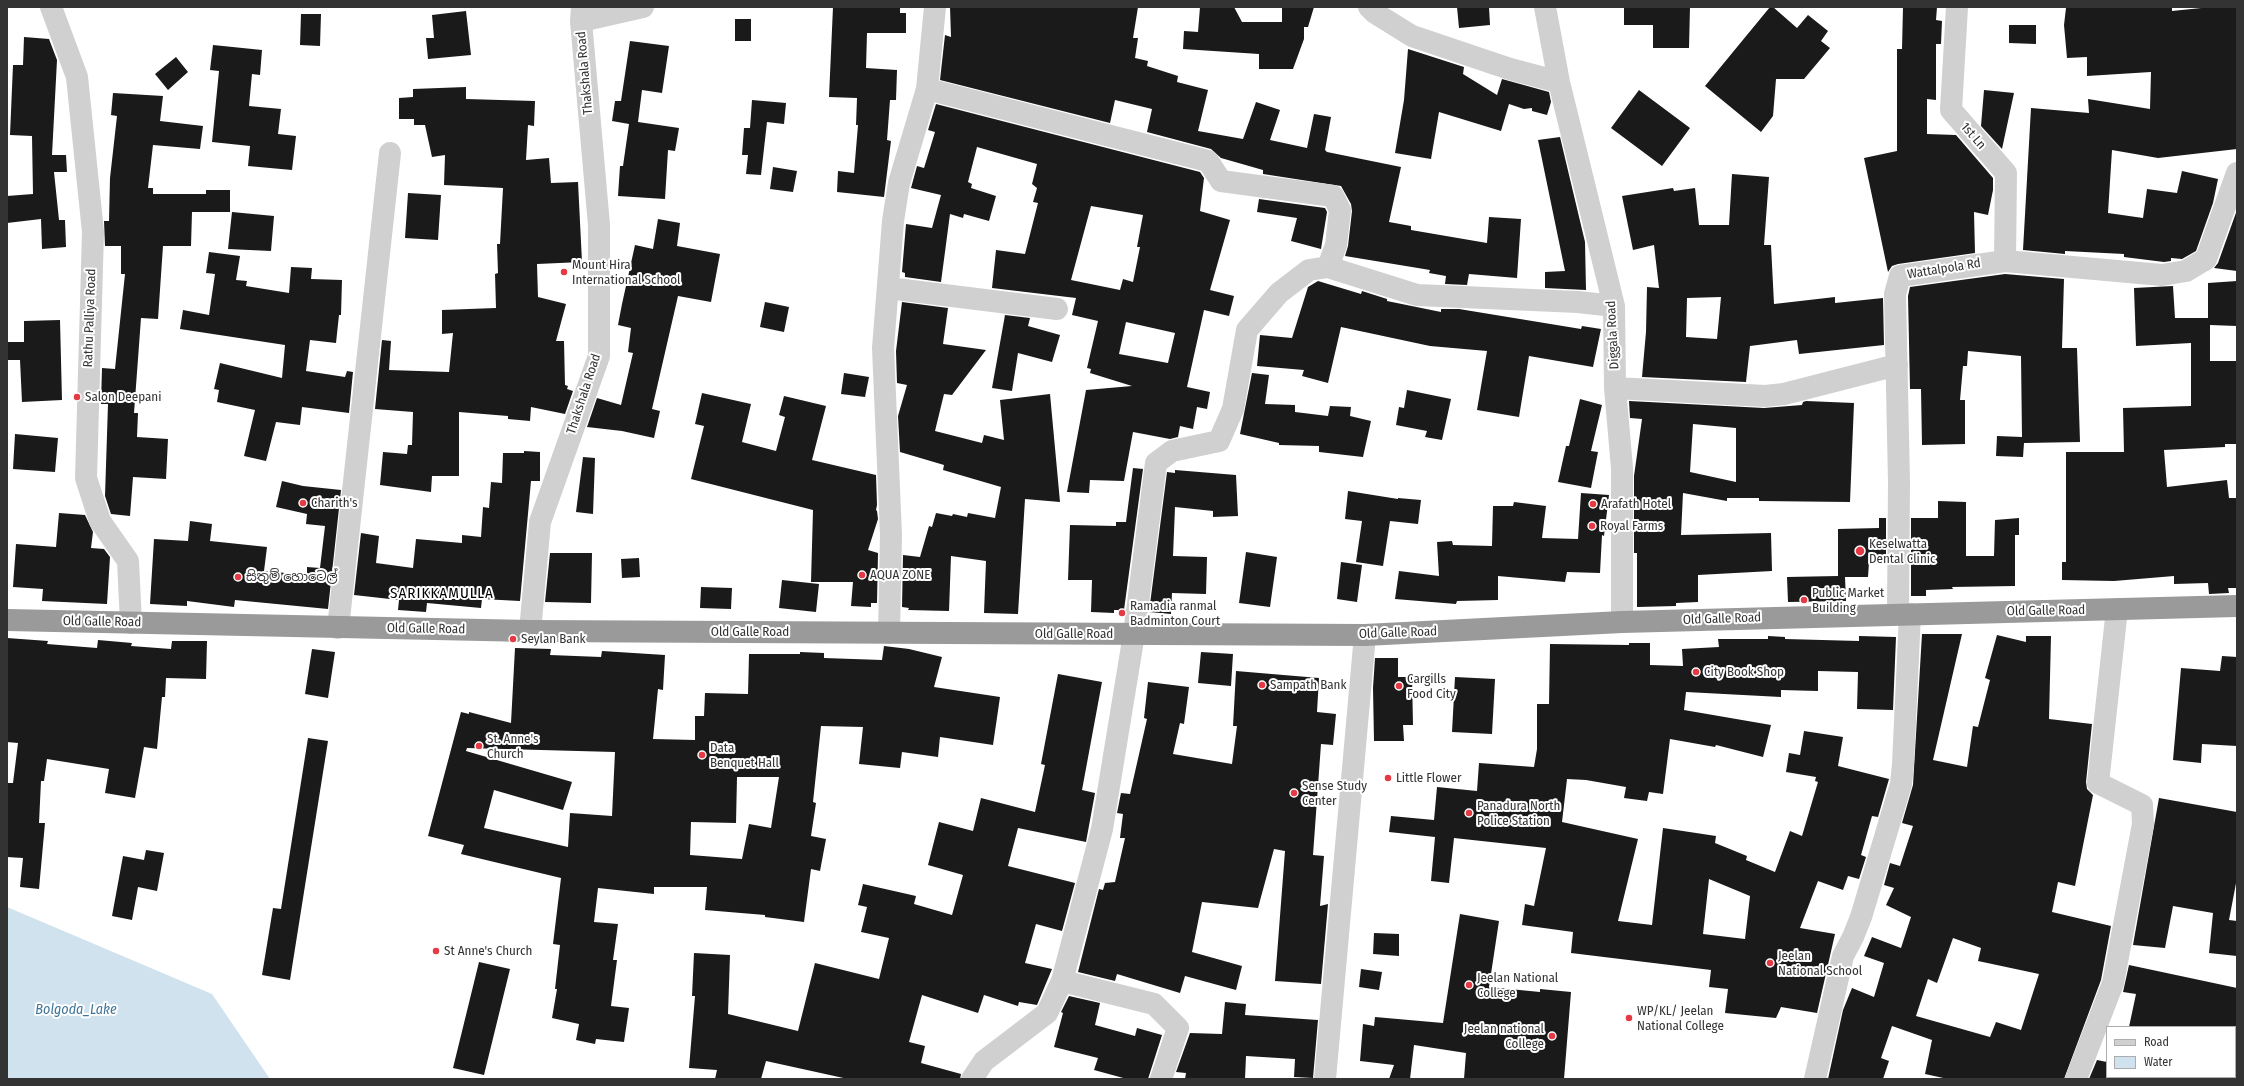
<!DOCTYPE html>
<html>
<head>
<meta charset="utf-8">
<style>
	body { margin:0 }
	#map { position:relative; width:2244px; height:1086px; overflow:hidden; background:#fff; font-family:"Fira Sans Condensed",sans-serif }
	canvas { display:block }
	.frame { position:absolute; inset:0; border:8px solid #333; pointer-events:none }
	.legend { position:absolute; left:2106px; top:1026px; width:130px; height:52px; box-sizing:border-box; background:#fff; border:1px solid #adadad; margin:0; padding:5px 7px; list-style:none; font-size:12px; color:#333 }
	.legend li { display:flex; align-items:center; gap:8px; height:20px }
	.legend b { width:20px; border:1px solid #adadad }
</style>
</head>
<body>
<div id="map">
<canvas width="2244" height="1086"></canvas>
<div class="frame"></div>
<ul class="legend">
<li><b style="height:5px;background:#d0d0d0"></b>Road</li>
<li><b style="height:11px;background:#cfe2ee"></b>Water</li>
</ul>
</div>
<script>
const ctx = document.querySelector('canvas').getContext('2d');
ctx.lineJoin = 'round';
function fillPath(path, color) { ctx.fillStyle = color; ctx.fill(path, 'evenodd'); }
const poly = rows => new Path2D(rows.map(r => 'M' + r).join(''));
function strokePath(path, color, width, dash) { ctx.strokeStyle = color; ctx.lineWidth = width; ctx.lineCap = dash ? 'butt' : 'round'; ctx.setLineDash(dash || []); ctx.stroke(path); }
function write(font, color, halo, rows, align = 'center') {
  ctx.font = font + ' "Fira Sans Condensed","Noto Sans Sinhala",sans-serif'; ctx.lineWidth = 4; ctx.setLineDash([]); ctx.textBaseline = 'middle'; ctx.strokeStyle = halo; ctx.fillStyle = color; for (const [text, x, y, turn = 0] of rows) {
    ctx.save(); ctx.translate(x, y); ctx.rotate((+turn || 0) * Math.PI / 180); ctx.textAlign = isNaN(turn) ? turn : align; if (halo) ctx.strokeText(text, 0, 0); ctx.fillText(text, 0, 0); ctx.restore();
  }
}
fillPath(poly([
	[7,907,212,994,270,1079,7,1079]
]), '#cfe2ee');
fillPath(poly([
	[833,7,900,7,900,13,906,13,906,33,867,33,866,68,897,70,896,100,890,100,887,140,891,141,884,197,837,192,838,171,854,173,858,125,856,125,857,98,829,97],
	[950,7,1138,7,1133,38,1138,38,1135,58,1148,61,1147,66,1178,76,1177,82,1208,90,1198,131,1243,139,1256,102,1280,110,1270,140,1307,148,1314,114,1331,117,1325,150,1327,152,1401,167,1389,222,1411,226,1411,230,1487,243,1489,217,1521,219,1517,278,1469,274,1467,285,1445,284,1446,276,1429,273,1430,270,1345,256,1348,246,1352,211,1351,204,1341,186,1263,174,1263,170,1221,158,1211,149,1147,132,1152,109,1115,100,1110,123,940,80,945,35,951,37],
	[1200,7,1234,7,1242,22,1282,22,1282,7,1314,7,1308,27,1304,27,1304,39,1293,69,1259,69,1259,54,1183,49,1184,31,1198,32],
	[1457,7,1489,7,1490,25,1459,28],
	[1624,7,1690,7,1689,48,1653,48,1653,25,1624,25],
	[1770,7,1773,7,1797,28,1808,15,1828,31,1821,41,1830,48,1804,79,1776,79,1773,116,1761,132,1705,86],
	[1903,7,1937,7,1936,20,1942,21,1941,44,1936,44,1936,100,1927,99,1927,134,1956,135,1993,178,1993,190,1988,215,1974,212,1975,253,1898,264,1892,266,1888,272,1864,158,1897,151,1897,49,1902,49],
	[2102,7,2172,7,2172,11,2211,7,2237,7,2237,149,2158,158,2112,150,2108,213,2143,218,2147,189,2177,193,2182,171,2218,179,2213,203,2196,251,2182,259,2171,258,2171,261,2164,262,2124,257,2124,254,2065,251,2065,254,2023,250,2031,108,2089,113,2088,99,2150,109,2151,72,2087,76,2087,57,2067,58,2064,25,2066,8],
	[466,11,471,55,428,59,426,38,434,38,432,15],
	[301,14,321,14,320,46,300,45],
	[735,19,751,19,751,41,735,41],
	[2009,25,2036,25,2036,44,2009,43],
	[24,37,49,39,57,60,52,155,66,155,67,172,54,172,59,220,65,220,66,247,42,249,41,219,7,223,7,196,33,194,32,136,10,135,13,65,23,65],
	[630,41,669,46,662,93,642,90,638,122,679,128,675,151,668,150,665,199,618,196,620,166,623,166,629,124,612,121,615,101,621,101],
	[213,45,262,50,260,75,252,74,249,106,281,109,278,134,296,136,292,170,248,166,250,146,212,142,219,71,210,70],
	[1408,49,1464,67,1463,74,1497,95,1502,79,1549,92,1551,102,1547,115,1532,111,1532,108,1524,109,1509,104,1501,131,1439,112,1431,159,1395,153,1404,100],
	[176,57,188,72,168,90,155,74],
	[466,87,466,99,535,101,534,126,528,125,526,160,549,158,551,183,578,182,582,262,537,264,538,297,566,304,556,341,564,341,565,385,568,386,567,389,573,391,565,414,531,407,530,421,508,419,508,416,459,412,459,476,432,476,431,492,380,485,383,452,407,454,408,445,412,445,413,412,375,409,382,340,391,341,389,370,449,372,453,333,442,334,442,310,496,308,495,274,498,273,497,244,500,244,503,188,444,185,445,155,432,157,425,125,414,125,414,119,399,119,399,98,413,97,413,89],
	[1639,90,1690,128,1662,166,1611,128],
	[1984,90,2014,93,2002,149,1981,126],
	[113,93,163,96,160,121,203,126,200,149,153,145,148,188,153,188,153,194,206,194,206,190,230,190,230,212,192,212,191,246,163,246,158,319,141,318,134,413,138,413,137,437,168,439,166,479,133,477,130,516,111,514,105,496,108,404,101,404,102,368,115,369,125,274,121,274,121,246,105,246,104,221,109,221,110,178,117,116,111,115],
	[752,100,786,103,784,124,767,122,761,175,746,174,748,155,742,155,744,128,750,128],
	[936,104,1200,172,1204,178,1200,211,1230,220,1210,290,1234,296,1229,316,1204,310,1187,387,1210,392,1207,409,1197,407,1193,429,1180,426,1178,437,1170,439,1133,432,1124,481,1090,480,1089,493,1067,492,1086,390,1132,386,1090,373,1091,369,1087,368,1098,321,1072,315,1076,298,992,288,996,250,1025,254,1038,203,1033,202,1037,188,1032,184,1037,164,977,147,968,182,972,184,971,188,996,196,989,221,964,214,963,218,950,214,941,282,905,277,905,273,902,272,906,224,932,228,941,195,911,188,917,166,924,168,935,132,928,130],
	[1091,206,1143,215,1137,247,1140,247,1133,282,1123,279,1120,290,1071,280],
	[1126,322,1175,333,1168,363,1119,354],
	[1560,137,1585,242,1586,290,1545,288,1545,272,1565,271,1538,140],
	[773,167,797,171,793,192,770,189],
	[1732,174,1769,177,1764,245,1771,245,1774,304,1835,297,1835,303,1883,298,1884,345,1799,354,1797,340,1750,346,1746,382,1642,377,1646,332,1647,287,1659,288,1654,245,1633,250,1622,196,1673,188,1674,191,1695,188,1699,225,1729,225],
	[1721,297,1717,339,1686,337,1687,298],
	[408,193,441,195,438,240,405,238],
	[1259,199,1325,208,1327,212,1321,249,1291,241,1297,218,1257,212],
	[2237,210,2237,271,2214,268,2218,263],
	[232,212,274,216,271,251,228,249],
	[658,219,680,223,677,246,720,254,711,302,678,296,652,409,660,411,654,438,622,431,587,427,597,398,621,405,633,353,628,352,631,328,618,325,622,304,635,245,653,249],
	[209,252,240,256,236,280,247,281,246,286,289,293,291,267,312,268,311,279,342,280,341,315,339,315,336,343,310,340,306,371,345,377,347,371,353,372,349,413,302,407,300,425,276,422,266,461,244,456,255,410,217,402,219,390,214,389,220,363,282,378,285,345,180,329,183,310,209,315,215,274,206,273],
	[2005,274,2064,279,2062,348,2077,348,2080,442,2024,443,2023,457,1996,456,1997,436,2022,437,2021,356,1968,351,1967,366,1963,366,1960,400,1965,400,1965,444,1922,445,1921,389,1910,389,1908,296,1910,287],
	[1318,281,1361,294,1362,291,1387,299,1387,301,1441,312,1441,309,1459,309,1581,329,1582,326,1601,329,1593,367,1529,356,1519,417,1477,410,1487,351,1430,346,1341,327,1328,383,1302,376,1304,370,1257,366,1260,335,1292,338,1308,287],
	[2237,281,2237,326,2210,325,2210,361,2236,361,2237,444,2225,444,2225,447,2164,450,2167,487,2227,480,2229,498,2237,498,2237,588,2228,588,2229,593,2209,594,2208,583,2174,584,2174,576,2114,581,2062,580,2062,562,2066,562,2066,452,2124,452,2123,408,2191,406,2191,343,2136,346,2134,288,2173,286,2175,318,2208,318,2208,283],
	[765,302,789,307,784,332,760,327],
	[902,302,948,308,943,344,986,350,952,395,944,394,935,431,982,443,984,435,1004,440,1000,400,1050,394,1060,502,1025,499,1018,614,984,613,986,561,951,556,949,611,908,610,909,608,902,607,903,555,920,557,929,526,932,527,936,513,952,516,953,514,967,517,968,513,995,518,1001,487,943,470,944,465,900,452,898,416,907,385,897,383,896,351],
	[1005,315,1030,318,1028,326,1060,335,1052,362,1018,353,1012,391,992,388],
	[60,320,62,400,22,402,20,360,7,360,7,342,24,342,24,321],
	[844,373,869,377,865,397,841,394],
	[1252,373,1269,375,1265,404,1295,405,1295,412,1328,416,1330,406,1351,407,1350,416,1371,421,1363,457,1319,452,1319,446,1279,445,1279,443,1240,434],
	[1407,390,1451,399,1442,440,1425,437,1427,431,1396,425,1399,407,1404,408],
	[702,393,751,404,742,442,776,451,785,417,779,415,784,396,826,406,812,460,876,475,877,505,876,510,877,511,878,519,868,550,878,553,877,603,871,603,871,607,851,606,853,582,811,582,813,510,691,479,704,426,695,424],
	[1580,399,1602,405,1591,451,1598,452,1591,488,1558,482,1566,446,1569,446],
	[1629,401,1764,408,1802,405,1803,402,1806,401,1854,403,1850,502,1759,501,1759,498,1727,498,1727,501,1683,493,1681,535,1771,533,1772,571,1698,575,1698,602,1676,603,1676,606,1637,607,1637,553,1634,553,1634,476,1642,419,1630,418],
	[1693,424,1736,428,1736,482,1690,472],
	[15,434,58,438,55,472,13,469],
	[524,451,540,452,540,481,531,481,520,601,482,599,481,608,427,603,426,612,398,610,399,600,354,595,361,533,379,536,376,563,413,568,416,539,462,543,462,535,481,537,483,507,489,508,491,482,502,483,503,453,524,453],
	[583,457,595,458,593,514,576,512],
	[1133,468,1143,469,1124,610,1114,610,1114,613,1091,612,1092,580,1068,580,1070,525,1116,526,1116,522,1126,522],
	[1175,470,1236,475,1238,516,1213,517,1213,511,1175,507,1173,556,1207,557,1206,594,1172,593,1171,614,1149,612,1167,472,1175,473],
	[282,481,303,486,341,490,328,609,235,600,234,607,187,601,187,606,150,604,154,539,188,541,190,521,212,524,210,541,267,547,264,571,307,575,307,567,320,568,325,526,306,524,307,514,276,507],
	[1348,491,1398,499,1398,498,1421,500,1418,524,1390,521,1383,566,1356,562,1362,521,1345,519],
	[1581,493,1609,495,1604,536,1602,535,1600,573,1567,572,1565,582,1498,576,1498,600,1457,601,1456,604,1395,599,1399,571,1439,576,1437,542,1452,541,1453,545,1492,546,1493,506,1513,506,1514,502,1546,506,1542,538,1578,539],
	[1938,501,1966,502,1966,556,1994,556,1995,520,2019,518,2019,535,2015,535,2015,586,1952,587,1953,589,1926,590,1926,596,1911,596,1911,518,1938,518],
	[59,513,85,515,93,532,91,548,104,549,110,557,107,604,42,601,43,589,13,587,16,544,56,547],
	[1879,518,1886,518,1886,562,1869,562,1868,577,1845,577,1846,601,1788,602,1787,577,1838,576,1838,529,1879,528],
	[1246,552,1277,557,1270,607,1239,603],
	[550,553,592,553,591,603,545,602],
	[639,558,640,577,622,578,621,559],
	[1341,562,1362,565,1357,602,1337,599],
	[782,580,819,584,816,612,779,608],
	[701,587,732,588,731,609,700,608],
	[1922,634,1962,634,1933,760,1967,767,1973,726,1978,727,1990,680,1985,678,1997,635,2026,642,2026,636,2051,636,2049,719,2092,724,2086,782,2087,789,2093,795,2075,886,2058,882,2052,912,2111,926,2101,980,2064,1079,1948,1079,1925,1074,1932,1040,1892,1026,1881,1058,1889,1061,1883,1079,1828,1079,1843,1010,1852,988,1874,997,1884,963,1864,956,1872,937,1901,948,1911,917,1886,905,1894,888,1884,885,1890,863,1900,866,1913,826,1902,823,1913,785],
	[1953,938,1981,948,1978,961,2039,974,2021,1030,1996,1022,1990,1037,1916,1016,1928,979,1937,983],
	[1768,636,1785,637,1785,639,1859,641,1859,636,1896,637,1893,710,1857,709,1858,672,1818,671,1818,691,1781,690,1781,697,1686,692,1684,710,1771,725,1763,757,1716,745,1715,747,1670,739,1663,794,1649,792,1647,801,1624,798,1626,787,1586,780,1567,779,1562,822,1638,839,1618,921,1652,925,1663,828,1716,836,1715,843,1747,856,1746,860,1775,872,1790,831,1802,836,1818,782,1815,781,1816,777,1786,772,1789,753,1800,755,1804,731,1843,737,1838,766,1889,779,1878,817,1872,816,1861,855,1866,857,1859,879,1848,876,1843,890,1818,881,1800,928,1835,934,1817,1013,1781,1007,1776,1018,1725,1013,1728,989,1709,987,1711,970,1571,953,1573,932,1522,925,1525,904,1534,906,1546,848,1454,838,1449,883,1431,881,1435,837,1389,832,1391,816,1434,820,1437,787,1477,791,1479,763,1534,767,1537,749,1537,704,1549,704,1550,644,1629,645,1629,643,1650,643,1650,665,1683,666,1682,649,1719,647,1718,639,1768,639],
	[1709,879,1750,896,1745,939,1703,934],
	[7,638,48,641,47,644,97,648,98,640,132,643,131,646,171,649,172,641,207,641,206,679,166,678,165,697,162,697,157,749,144,747,135,798,105,793,109,769,47,759,44,781,41,781,39,823,45,823,39,889,20,887,23,858,7,857,7,783,13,783,18,743,7,742],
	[884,646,909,649,942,657,934,687,1000,697,993,745,940,737,938,757,902,752,900,768,859,764,863,727,821,726,813,802,816,803,811,836,826,839,820,871,811,869,804,922,765,917,765,915,705,910,707,887,654,887,654,894,598,888,594,922,618,924,613,960,617,960,611,1006,629,1008,624,1042,596,1039,595,1044,576,1040,579,1024,552,1018,557,989,555,989,560,945,553,944,561,878,461,854,464,845,428,836,461,712,469,714,469,712,511,723,515,648,551,649,550,655,601,657,602,651,665,655,663,690,658,689,653,739,695,740,695,716,704,716,705,693,748,694,749,654,800,654,800,652,824,653,824,658,882,660],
	[467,748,615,752,612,816,570,813,568,847,484,828,494,790,563,810,572,782,466,751],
	[737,777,779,777,771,828,749,824,742,859,690,855,691,822,736,823],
	[312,649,335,652,328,698,305,694],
	[1201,652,1233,654,1231,686,1198,683],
	[2222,656,2237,657,2237,746,2202,744,2201,763,2173,760,2181,668,2220,671],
	[1375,658,1398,658,1398,677,1412,677,1413,725,1403,725,1404,741,1374,741,1373,688],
	[1236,671,1319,678,1317,712,1336,714,1333,745,1321,744,1313,855,1324,856,1320,906,1328,904,1321,984,1275,981,1285,851,1274,849,1258,908,1202,902,1192,952,1242,966,1236,990,1185,976,1180,993,1117,974,1115,981,1078,972,1099,889,1103,890,1105,883,1115,882,1125,838,1120,838,1123,814,1117,813,1121,793,1130,794,1147,719,1144,718,1148,682,1189,687,1184,724,1180,723,1173,754,1232,764,1237,726,1233,726],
	[1058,674,1102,682,1082,790,1095,793,1086,842,1018,828,1008,866,1075,883,1062,931,1036,924,1025,963,1052,969,1037,1005,1019,1002,1018,1006,984,995,978,1013,922,995,909,1042,925,1046,921,1063,961,1074,960,1079,848,1079,766,1061,761,1079,715,1079,717,1070,689,1068,695,996,692,996,694,953,730,955,728,1014,798,1031,815,963,879,979,889,938,861,932,867,907,858,905,863,884,916,896,914,904,952,915,963,875,928,865,939,822,973,831,981,798,1035,812,1045,765,1041,764],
	[1455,677,1495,679,1492,734,1452,732],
	[308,738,328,741,290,980,262,975,273,908,281,909],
	[2159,798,2237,812,2237,878,2229,920,2237,921,2237,956,2209,953,2213,913,2173,906,2165,948,2133,945],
	[146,850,164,853,157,891,138,887,132,920,112,916,123,856,144,860],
	[1460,914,1499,921,1489,987,1540,992,1540,989,1571,992,1564,1079,1464,1079,1466,1053,1414,1045,1410,1079,1389,1079,1394,1065,1360,1061,1363,1024,1374,1026,1375,1017,1443,1023],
	[1374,933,1399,934,1399,956,1373,954],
	[479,962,510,969,484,1075,453,1068],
	[2129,965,2237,988,2237,1027,2129,1027,2136,994,2123,992],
	[1361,969,1382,972,1379,990,1359,987],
	[1069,996,1100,1003,1095,1025,1135,1036,1137,1028,1162,1035,1148,1079,1127,1079,1094,1070,1098,1058,1054,1047,1063,1013,1061,1012],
	[1225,1002,1246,1004,1245,1015,1318,1020,1313,1078,1294,1077,1295,1059,1246,1056,1245,1079,1185,1079,1186,1073,1176,1072,1190,1033,1222,1034],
	[2097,1060,2107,1062,2107,1079,2089,1079]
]), '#1a1a1a');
strokePath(poly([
	[51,7,77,77,93,232,86,478,100,521,128,561,131,623],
	[1369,7,1375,13,1412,36,1510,69,1559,82],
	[1545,7,1559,82,1614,306,1615,388,1622,468,1622,622],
	[1957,7,1951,110,2006,173,2005,261],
	[581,21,643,7],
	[927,89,1208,161,1221,181,1333,196,1340,210,1336,245,1328,267],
	[888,288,1057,309],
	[1615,388,1765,396,1784,394,1897,365],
	[1898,614,1899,482,1895,294,1900,276,2005,261,2162,275,2186,271,2206,259,2237,173],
	[338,628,390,153],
	[530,631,540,522,599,356,599,225,581,21,582,7],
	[889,633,891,535,883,348,893,221,899,183,927,89,935,7],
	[1062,981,1154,1004,1178,1028,1161,1079],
	[972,1079,984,1061,1047,1013,1062,981,1102,829,1134,634,1156,463,1172,451,1219,441,1233,409,1247,330,1279,293,1309,270,1328,267,1417,295,1578,302,1614,306],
	[1325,1079,1365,635],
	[1815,1079,1843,956,1853,937,1861,917,1901,784,1903,764,1910,614],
	[2076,1079,2113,983,2143,824,2142,805,2098,783,2117,609]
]), '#d0d0d0', 22);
strokePath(poly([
	[7,620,530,631,1365,635,1622,622,2237,606]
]), '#9a9a9a', 22);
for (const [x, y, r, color] of [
	[564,272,4,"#e63946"],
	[77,397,4,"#e63946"],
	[303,503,4,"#e63946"],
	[1593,504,4,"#e63946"],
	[1592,526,4,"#e63946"],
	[1860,551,5,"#e63946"],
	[862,575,4,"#e63946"],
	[238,577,4,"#e63946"],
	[1804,600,4,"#e63946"],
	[1122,613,4,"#e63946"],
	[513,639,4,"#e63946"],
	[1696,672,4,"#e63946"],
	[1262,685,4,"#e63946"],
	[1399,686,4,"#e63946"],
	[479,746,4,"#e63946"],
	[702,755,4,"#e63946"],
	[1388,778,4,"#e63946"],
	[1294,793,4,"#e63946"],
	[1469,813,4,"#e63946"],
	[436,951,4,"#e63946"],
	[1770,963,4,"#e63946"],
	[1469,985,4,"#e63946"],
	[1629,1018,4,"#e63946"],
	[1552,1036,4,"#e63946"]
]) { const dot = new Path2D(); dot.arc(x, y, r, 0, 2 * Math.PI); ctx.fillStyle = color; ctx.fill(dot); strokePath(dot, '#fff', 1.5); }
write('13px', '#333', '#fff', [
	["Thakshala Road",585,73,-95],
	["1st Ln",1973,136,49],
	["Wattalpola Rd",1944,269,-9],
	["Rathu Palliya Road",90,318,-88],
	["Diggala Road",1613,335,-93],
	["Thakshala Road",584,394,-72],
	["Old Galle Road",2046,611,-1],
	["Old Galle Road",1722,619,-2],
	["Old Galle Road",102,622,1],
	["Old Galle Road",426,629,1],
	["Old Galle Road",750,632],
	["Old Galle Road",1398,633,-2],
	["Old Galle Road",1074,634]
]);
write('13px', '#333', '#fff', [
	["Mount Hira",572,265],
	["International School",572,280],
	["Salon Deepani",85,397],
	["Charith's",311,503],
	["Arafath Hotel",1601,504],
	["Royal Farms",1600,526],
	["Keselwatta",1869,544],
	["Dental Clinic",1869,559],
	["AQUA ZONE",870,575],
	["සිතුම් හොටෙල්",246,577],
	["Public Market",1812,593],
	["Building",1812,608],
	["Ramadia ranmal",1130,606],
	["Badminton Court",1130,621],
	["Seylan Bank",521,639],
	["City Book Shop",1704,672],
	["Cargills",1407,679],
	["Food City",1407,694],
	["Sampath Bank",1270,685],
	["St. Anne's",487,739],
	["Church",487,754],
	["Data",710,748],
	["Benquet Hall",710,763],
	["Little Flower",1396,778],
	["Sense Study",1302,786],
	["Center",1302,801],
	["Panadura North",1477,806],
	["Police Station",1477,821],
	["St Anne's Church",444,951],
	["Jeelan",1778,956],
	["National School",1778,971],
	["Jeelan National",1477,978],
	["College",1477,993],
	["WP/KL/ Jeelan",1637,1011],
	["National College",1637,1026],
	["Jeelan national",1544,1029,"right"],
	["College",1544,1044,"right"]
], 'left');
write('italic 14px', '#3f7597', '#fff', [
	["Bolgoda_Lake",76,1010]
]);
ctx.letterSpacing = '1px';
write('15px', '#000', '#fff', [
	["SARIKKAMULLA",442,594]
]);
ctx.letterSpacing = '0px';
</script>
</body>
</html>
